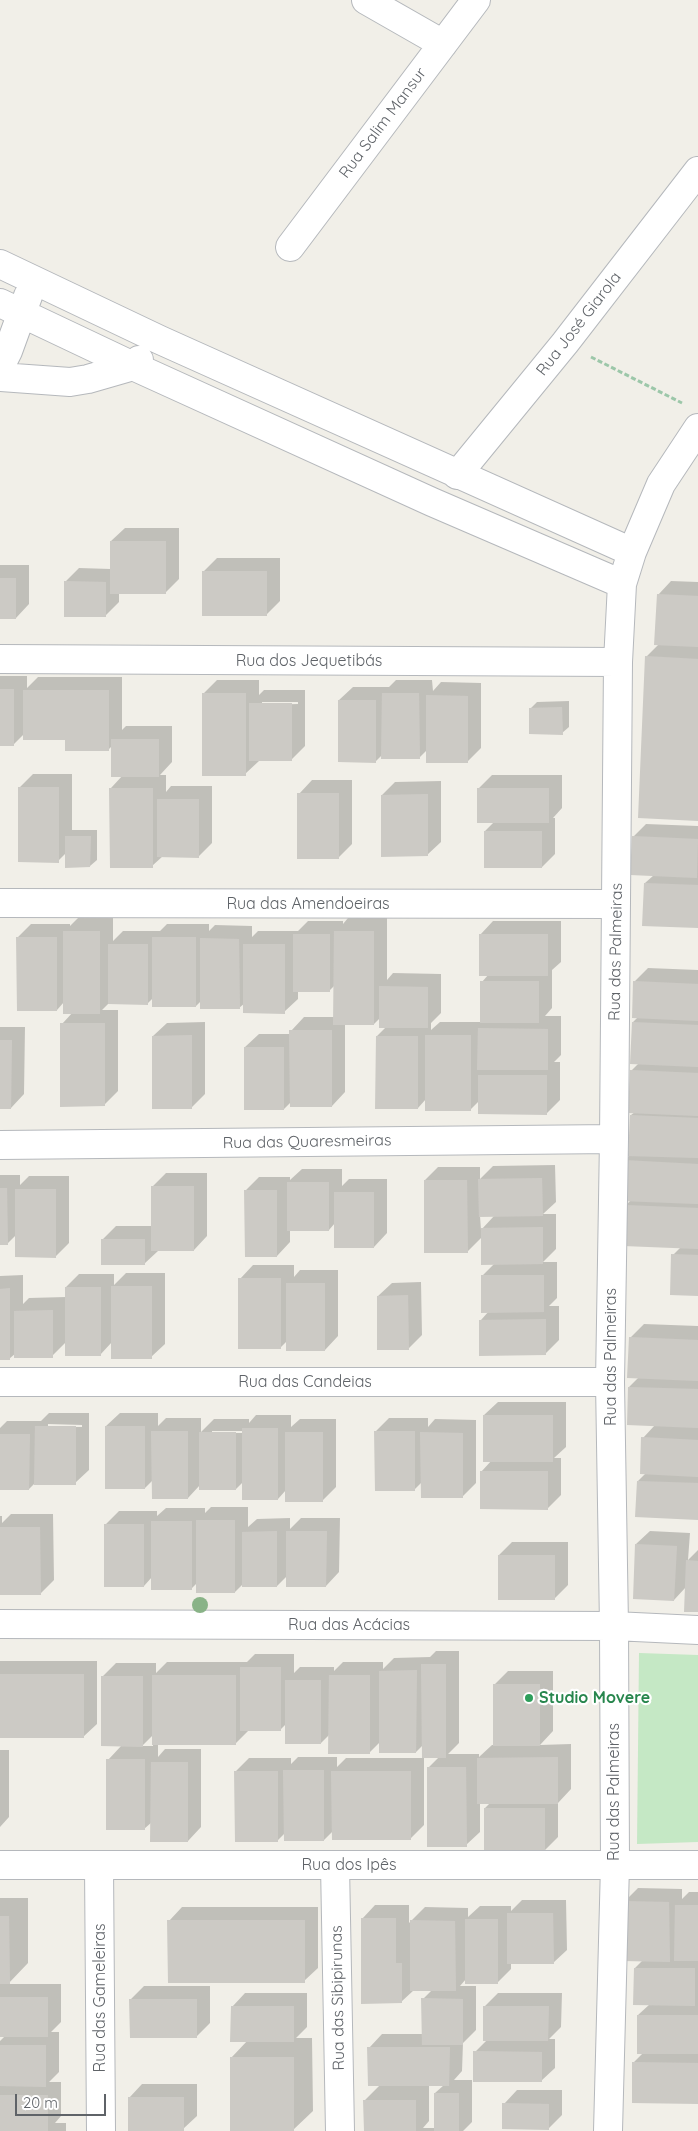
<!DOCTYPE html>
<html>
<head>
<meta charset="utf-8">
<style>
	body { margin:0 }
	#map { position:relative; width:698px; height:2131px; overflow:hidden; background:#f1efe8; font-family:Quicksand,sans-serif }
	canvas { display:block }
	.scale { position:absolute; left:15px; top:2094px; width:91px; height:22px; box-sizing:border-box; border:2px solid #5f6368; border-top:0; padding-left:6px; font-size:15px; line-height:18px; white-space:nowrap; color:#5f6368; -webkit-text-stroke:4px #fff; paint-order:stroke }
</style>
</head>
<body>
<div id="map">
<canvas width="698" height="2131"></canvas>
<div class="scale">20 m</div>
</div>
<script>
const ctx = document.querySelector('canvas').getContext('2d');
ctx.lineJoin = 'round';
function fillPath(path, color) { ctx.fillStyle = color; ctx.fill(path, 'evenodd'); }
const poly = rows => new Path2D(rows.map(r => 'M' + r).join(''));
function strokePath(path, color, width, dash) { ctx.strokeStyle = color; ctx.lineWidth = width; ctx.lineCap = dash ? 'butt' : 'round'; ctx.setLineDash(dash || []); ctx.stroke(path); }
function write(font, color, halo, rows, align = 'center') {
  ctx.font = font + ' Quicksand,sans-serif'; ctx.lineWidth = 4.5; ctx.setLineDash([]); ctx.textBaseline = 'middle'; ctx.strokeStyle = halo; ctx.fillStyle = color; for (const [text, x, y, turn = 0] of rows) {
    ctx.save(); ctx.translate(x, y); ctx.rotate((+turn || 0) * Math.PI / 180); ctx.textAlign = isNaN(turn) ? turn : align; if (halo) ctx.strokeText(text, 0, 0); ctx.fillText(text, 0, 0); ctx.restore();
  }
}
fillPath(poly([
	[639,1653,698,1655,698,1842,637,1844]
]), '#c5e8c5');
fillPath(poly([
	[125,528,179,528,179,579,165,593,119,592,119,602,105,616,65,582,79,568,111,569,111,541],
	[217,558,280,558,280,601,267,614,203,572],
	[0,565,29,565,29,604,16,618,0,618],
	[671,581,698,582,698,820,646,657,659,644,658,595],
	[0,676,27,676,27,688,38,677,122,677,122,730,126,726,172,726,172,762,160,775,166,775,166,792,171,786,212,786,212,843,199,856,163,856,152,866,111,788,123,775,112,746,108,750,66,739,24,734,13,745,0,745],
	[217,680,259,680,259,695,264,690,305,690,305,746,292,759,259,761,245,774,204,693],
	[262,702,298,702,298,704,262,705],
	[396,680,432,680,433,691,441,682,481,683,481,748,467,762,427,750,419,758,383,754,376,761,339,700,353,687,389,687],
	[569,701,569,727,562,733,531,708,537,702],
	[33,774,72,774,72,830,97,830,97,860,90,866,66,853,58,861,20,787],
	[492,775,562,775,562,808,553,818,555,818,555,854,542,867,485,831,494,822,478,789],
	[312,780,352,780,352,844,338,858,299,794],
	[441,781,441,842,427,855,382,795,395,782],
	[646,824,698,826,698,927,645,883,654,875,633,837],
	[78,918,113,918,113,941,123,931,160,931,167,924,209,924,209,931,215,925,252,926,252,937,258,931,298,931,308,921,343,921,343,924,348,918,387,918,387,980,393,973,441,974,441,1013,431,1023,431,1030,440,1022,481,1022,482,982,488,975,480,935,493,921,561,921,561,962,552,970,552,1008,545,1016,561,1016,561,1055,554,1062,560,1062,560,1100,547,1113,479,1101,470,1110,426,1099,418,1108,377,1036,386,1027,380,1018,374,1024,345,1024,345,1092,332,1106,291,1102,284,1109,245,1047,259,1034,291,1034,291,1031,304,1017,335,1017,335,985,329,991,298,990,298,999,284,1012,245,1003,239,1008,202,1000,196,1006,153,998,148,1003,109,1003,102,1010,118,1010,118,1091,104,1105,62,1024,73,1012,64,1002,57,1010,18,937,31,924,70,924,70,926],
	[648,968,698,970,698,1295,673,1255,681,1247,626,1205,631,1200,624,1161,629,1156,631,1115,635,1112,631,1071,639,1063,633,1022,638,1017,634,982],
	[205,1022,205,1094,191,1108,153,1036,167,1023],
	[0,1027,25,1027,24,1094,11,1108,0,1108],
	[555,1165,556,1202,543,1214,556,1214,556,1249,543,1262,557,1262,557,1298,549,1306,559,1306,559,1340,545,1354,481,1320,489,1311,482,1276,495,1263,482,1237,467,1252,425,1180,438,1167,480,1167,480,1179,493,1166],
	[480,1216,494,1216,481,1230],
	[302,1169,342,1169,342,1186,349,1179,387,1179,387,1233,374,1247,335,1223,329,1230,290,1230,290,1242,277,1256,246,1190,259,1177,290,1177,290,1180],
	[166,1173,207,1173,207,1236,194,1250,158,1251,144,1264,102,1240,116,1226,153,1226,153,1186],
	[0,1175,20,1175,20,1185,29,1176,69,1176,69,1243,56,1256,16,1235,7,1244,0,1244],
	[253,1265,294,1265,294,1277,300,1270,338,1270,338,1336,325,1350,287,1341,280,1348,240,1279],
	[126,1273,165,1273,165,1344,151,1357,112,1342,100,1355,66,1342,52,1356,16,1353,9,1359,0,1359,0,1276,23,1275,23,1304,29,1298,66,1297,66,1287,79,1274,114,1274,114,1285],
	[421,1282,422,1335,408,1349,378,1296,392,1283],
	[644,1324,698,1326,698,1519,638,1481,646,1473,643,1438,655,1425,629,1387,639,1377,630,1338],
	[498,1402,566,1402,566,1447,554,1458,561,1458,561,1495,548,1508,481,1472,492,1460,484,1415],
	[49,1413,89,1413,89,1470,75,1483,36,1482,29,1489,0,1489,0,1428,7,1421,41,1421],
	[48,1424,82,1425,82,1427,48,1427],
	[120,1413,158,1413,158,1426,166,1418,201,1418,201,1432,214,1419,249,1419,249,1423,256,1415,291,1415,291,1427,300,1419,336,1419,336,1487,322,1501,286,1490,278,1499,243,1482,236,1489,200,1485,188,1498,153,1480,145,1488,106,1426],
	[212,1431,242,1431,242,1433,212,1433],
	[389,1418,428,1418,428,1427,435,1419,476,1420,476,1483,463,1496,422,1482,414,1490,376,1431],
	[211,1507,248,1507,248,1527,257,1519,290,1518,290,1529,301,1518,340,1518,339,1572,326,1586,287,1576,277,1586,243,1584,235,1592,197,1583,191,1589,152,1577,144,1586,106,1524,119,1511,157,1511,157,1516,166,1508,205,1508,205,1513],
	[11,1514,53,1514,54,1580,40,1594,0,1594,0,1516,2,1516,2,1523],
	[650,1531,690,1533,688,1560,698,1550,698,1611,686,1587,674,1600,636,1544],
	[512,1542,568,1542,568,1585,555,1598,499,1555],
	[436,1651,459,1651,459,1743,448,1754,479,1754,479,1757,492,1745,494,1745,494,1685,508,1671,553,1671,553,1731,540,1745,571,1744,571,1789,558,1803,558,1837,544,1851,485,1808,490,1803,480,1803,480,1832,466,1845,428,1768,440,1756,424,1756,424,1825,411,1838,333,1831,324,1840,285,1833,278,1840,236,1771,249,1758,291,1758,291,1764,298,1757,337,1757,337,1767,346,1758,423,1758,423,1745,416,1752,380,1742,369,1753,330,1734,321,1743,286,1724,280,1730,249,1730,235,1744,158,1744,158,1757,165,1749,201,1749,201,1827,188,1841,152,1822,144,1829,108,1760,122,1745,102,1677,116,1663,156,1663,156,1673,167,1662,247,1662,255,1654,294,1654,294,1673,300,1667,334,1667,334,1671,343,1662,383,1662,383,1669,394,1658,430,1657],
	[153,1735,153,1746,142,1746],
	[0,1661,97,1661,97,1724,83,1737,0,1737],
	[0,1750,9,1750,9,1817,0,1827],
	[638,1888,682,1889,682,1899,689,1892,698,1892,698,2102,634,2062,643,2053,638,2015,650,2004,635,1968,643,1960,624,1902],
	[0,1898,28,1898,28,1963,8,1984,61,1984,61,2022,51,2032,59,2032,59,2072,49,2082,61,2082,61,2116,55,2123,66,2123,66,2131,0,2131,0,2041,5,2036,0,2036],
	[522,1900,566,1900,567,1950,553,1963,511,1963,511,1969,498,1982,466,1979,460,1986,476,1986,476,2030,463,2043,462,2071,454,2080,472,2080,472,2122,463,2131,365,2131,365,2100,380,2085,369,2048,382,2034,423,2034,423,1999,432,1990,414,1990,401,2002,362,1919,375,1905,409,1905,409,1923,425,1907,468,1908,468,1917,480,1906,511,1906,511,1911],
	[429,2085,444,2085,435,2093,435,2128,423,2128,429,2121],
	[182,1907,318,1907,318,1968,304,1981,169,1921],
	[144,1986,210,1986,210,2023,196,2037,131,1999],
	[245,1993,307,1993,307,2027,296,2038,312,2038,313,2111,293,2130,231,2058,248,2040,232,2007],
	[498,1993,562,1993,561,2027,549,2039,555,2039,555,2068,541,2081,475,2052,487,2040,485,2006],
	[142,2084,197,2084,197,2116,183,2129,129,2098],
	[517,2090,562,2090,562,2115,549,2128,504,2104]
]), '#0003');
fillPath(poly([
	[110,541,166,541,166,594,110,594],
	[202,571,267,571,267,616,202,616],
	[0,578,16,578,16,619,0,619],
	[64,581,106,582,106,617,64,617],
	[657,594,698,596,698,647,654,645],
	[645,656,698,659,698,821,638,818],
	[0,689,14,689,14,746,0,746],
	[23,690,109,690,109,751,65,751,65,740,23,740],
	[202,693,246,693,246,776,202,776],
	[382,693,419,693,420,759,381,759],
	[426,695,468,696,468,763,426,763],
	[338,700,376,700,376,763,338,762],
	[249,703,292,703,292,761,249,761],
	[562,707,563,735,529,734,529,708],
	[111,739,159,739,159,777,111,777],
	[18,787,59,787,59,863,18,862],
	[109,788,153,788,153,868,110,868],
	[477,788,549,788,549,823,477,823],
	[297,793,339,793,339,859,297,859],
	[428,794,428,856,381,857,381,795],
	[157,799,199,799,199,858,157,857],
	[484,831,542,831,542,868,484,868],
	[65,836,91,836,90,867,65,868],
	[632,836,698,839,697,878,630,875],
	[644,883,698,885,698,928,642,926],
	[63,931,100,931,100,1014,63,1014],
	[334,931,374,931,374,1025,333,1025],
	[293,934,330,934,330,992,293,992],
	[479,934,548,934,548,976,479,976],
	[16,937,57,937,57,1011,17,1011],
	[152,937,196,937,196,1007,152,1007],
	[200,938,239,939,240,1009,200,1009],
	[108,944,148,944,148,1005,108,1004],
	[243,944,285,944,285,1014,243,1013],
	[480,981,539,981,539,1023,480,1023],
	[633,981,698,984,698,1021,632,1018],
	[379,986,428,987,428,1028,379,1028],
	[632,1022,698,1025,698,1067,630,1064],
	[60,1023,105,1023,105,1106,60,1107],
	[478,1028,548,1029,548,1070,477,1070],
	[289,1030,332,1030,332,1107,290,1107],
	[192,1035,192,1109,152,1109,152,1036],
	[425,1035,471,1035,471,1111,425,1111],
	[376,1036,418,1036,418,1109,375,1109],
	[0,1040,12,1040,11,1109,0,1109],
	[244,1047,284,1047,284,1110,244,1110],
	[630,1070,698,1073,698,1116,628,1113],
	[478,1075,547,1075,547,1115,478,1114],
	[630,1115,698,1118,698,1158,628,1156],
	[623,1160,698,1164,698,1204,621,1201],
	[542,1178,543,1216,479,1217,478,1179],
	[424,1180,467,1180,468,1253,424,1253],
	[287,1182,329,1182,329,1231,287,1231],
	[151,1186,194,1186,194,1251,151,1251],
	[0,1188,7,1188,8,1245,0,1245],
	[15,1189,56,1189,56,1258,15,1257],
	[244,1190,277,1190,277,1257,245,1257],
	[334,1192,374,1192,374,1248,334,1248],
	[625,1205,698,1208,698,1249,623,1246],
	[543,1227,543,1264,481,1265,481,1228],
	[101,1239,145,1239,145,1265,101,1265],
	[671,1254,698,1255,698,1296,670,1295],
	[481,1275,544,1275,544,1312,481,1313],
	[238,1278,281,1278,281,1349,238,1349],
	[286,1283,325,1283,325,1351,286,1351],
	[111,1286,152,1286,152,1359,111,1359],
	[65,1287,101,1287,101,1356,65,1356],
	[10,1288,10,1360,0,1360,0,1289],
	[408,1295,409,1350,377,1350,377,1296],
	[53,1310,53,1358,14,1358,14,1311],
	[546,1319,546,1355,479,1356,479,1320],
	[629,1337,698,1340,698,1381,627,1378],
	[628,1387,698,1389,698,1428,627,1425],
	[483,1415,553,1415,553,1462,483,1462],
	[35,1426,76,1426,76,1485,34,1485],
	[105,1426,145,1426,145,1489,105,1489],
	[242,1428,278,1428,278,1500,242,1500],
	[151,1431,188,1431,188,1499,152,1499],
	[374,1431,415,1431,415,1491,375,1491],
	[199,1432,236,1432,236,1490,199,1490],
	[285,1432,323,1432,323,1502,285,1502],
	[420,1432,463,1433,463,1498,421,1498],
	[0,1434,30,1434,29,1490,0,1490],
	[641,1437,698,1440,698,1477,640,1474],
	[480,1471,548,1471,548,1510,480,1509],
	[637,1481,698,1483,698,1520,635,1517],
	[196,1520,235,1520,235,1593,196,1593],
	[151,1521,192,1521,192,1590,151,1590],
	[104,1524,144,1524,144,1587,104,1587],
	[0,1527,40,1527,41,1595,0,1595],
	[277,1531,277,1587,242,1587,242,1532],
	[286,1531,327,1531,326,1587,286,1587],
	[635,1544,677,1546,674,1601,633,1599],
	[498,1555,555,1555,555,1600,498,1600],
	[686,1560,698,1561,698,1612,684,1612],
	[421,1664,446,1664,446,1758,422,1758],
	[240,1667,281,1667,281,1731,240,1731],
	[417,1670,416,1753,379,1753,379,1671],
	[0,1674,84,1674,84,1738,0,1738],
	[152,1675,236,1675,236,1745,152,1745],
	[329,1675,370,1675,370,1754,328,1754],
	[101,1676,143,1676,143,1747,101,1746],
	[285,1680,321,1680,321,1744,285,1744],
	[493,1684,540,1684,540,1746,493,1746],
	[558,1757,558,1804,477,1804,477,1758],
	[106,1759,145,1759,145,1830,106,1830],
	[151,1762,188,1762,188,1842,150,1842],
	[427,1767,466,1767,467,1847,427,1847],
	[283,1770,324,1770,324,1841,284,1841],
	[234,1771,278,1771,278,1842,235,1842],
	[331,1771,411,1771,411,1840,332,1840],
	[484,1808,545,1808,545,1852,484,1852],
	[623,1901,669,1902,670,1962,623,1961],
	[675,1905,698,1905,698,1961,674,1961],
	[507,1913,553,1913,554,1964,507,1964],
	[0,1916,9,1916,10,1984,0,1984],
	[361,1918,396,1918,396,1963,402,1963,402,2003,361,2004],
	[465,1919,498,1919,498,1984,465,1984],
	[167,1920,305,1920,305,1983,168,1983],
	[410,1920,455,1921,456,1991,410,1991],
	[634,1968,695,1968,695,2006,633,2005],
	[0,1997,48,1997,48,2037,0,2037],
	[421,1998,463,1999,463,2045,422,2045],
	[129,1999,197,1999,197,2038,130,2038],
	[231,2006,294,2006,294,2042,230,2042],
	[483,2006,549,2006,548,2041,483,2041],
	[637,2015,698,2015,698,2054,637,2054],
	[0,2045,46,2045,46,2087,0,2086],
	[367,2047,450,2047,449,2086,368,2086],
	[473,2051,542,2052,542,2082,473,2082],
	[230,2057,294,2057,294,2131,230,2131],
	[632,2062,698,2063,698,2104,632,2103],
	[434,2093,459,2093,459,2131,434,2131],
	[0,2095,48,2095,48,2131,0,2131],
	[128,2097,184,2097,184,2131,128,2131],
	[363,2100,416,2100,416,2131,364,2131],
	[502,2103,549,2104,549,2130,502,2129]
]), '#cccac5');
const street = poly([
	[366,0,443,44],
	[290,247,476,0],
	[0,264,160,340,632,552],
	[0,303,133,366,432,502,622,584],
	[0,367,8,351,28,296],
	[0,377,70,382,88,379,133,366,139,360],
	[457,475,565,343,698,171],
	[0,659,618,662],
	[0,903,616,904],
	[0,1145,614,1139],
	[0,1382,610,1382],
	[0,1624,614,1626,698,1630],
	[0,1865,698,1865],
	[99,1865,101,2131],
	[335,1865,340,2131],
	[608,2131,615,1865,614,1626,610,1382,614,1139,618,662,622,584,632,552,661,484,698,428]
]);
strokePath(street, '#b5b8bc', 30);
strokePath(poly([
	[591,357,682,403]
]), '#9cc7a9', 3, [5, 2.5]);
strokePath(street, '#fff', 28);
ctx.fillStyle = '#89b387';
for (const [x, y] of [
	[200,1605]
]) { ctx.beginPath(); ctx.arc(x, y, 8, 0, 2 * Math.PI); ctx.fill(); }
for (const [x, y, r, color] of [
	[529,1698,5,"#2e9e5b"]
]) { const dot = new Path2D(); dot.arc(x, y, r, 0, 2 * Math.PI); ctx.fillStyle = color; ctx.fill(dot); strokePath(dot, '#fff', 2); }
write('16px', '#5f6368', '#fff', [
	["Rua Salim Mansur",383,123,-53],
	["Rua José Giarola",579,324,-52],
	["Rua dos Jequetibás",309,661],
	["Rua das Amendoeiras",308,904],
	["Rua das Palmeiras",616,952,-89],
	["Rua das Quaresmeiras",307,1142,-1],
	["Rua das Palmeiras",611,1357,-90],
	["Rua das Candeias",305,1382],
	["Rua das Acácias",349,1625],
	["Rua das Palmeiras",614,1792,-90],
	["Rua dos Ipês",349,1865],
	["Rua das Gameleiras",100,1998,-90],
	["Rua das Sibipirunas",338,1998,-91]
]);
write('bold 16px', '#27864d', '#fff', [
	["Studio Movere",539,1698]
], 'left');
</script>
</body>
</html>
